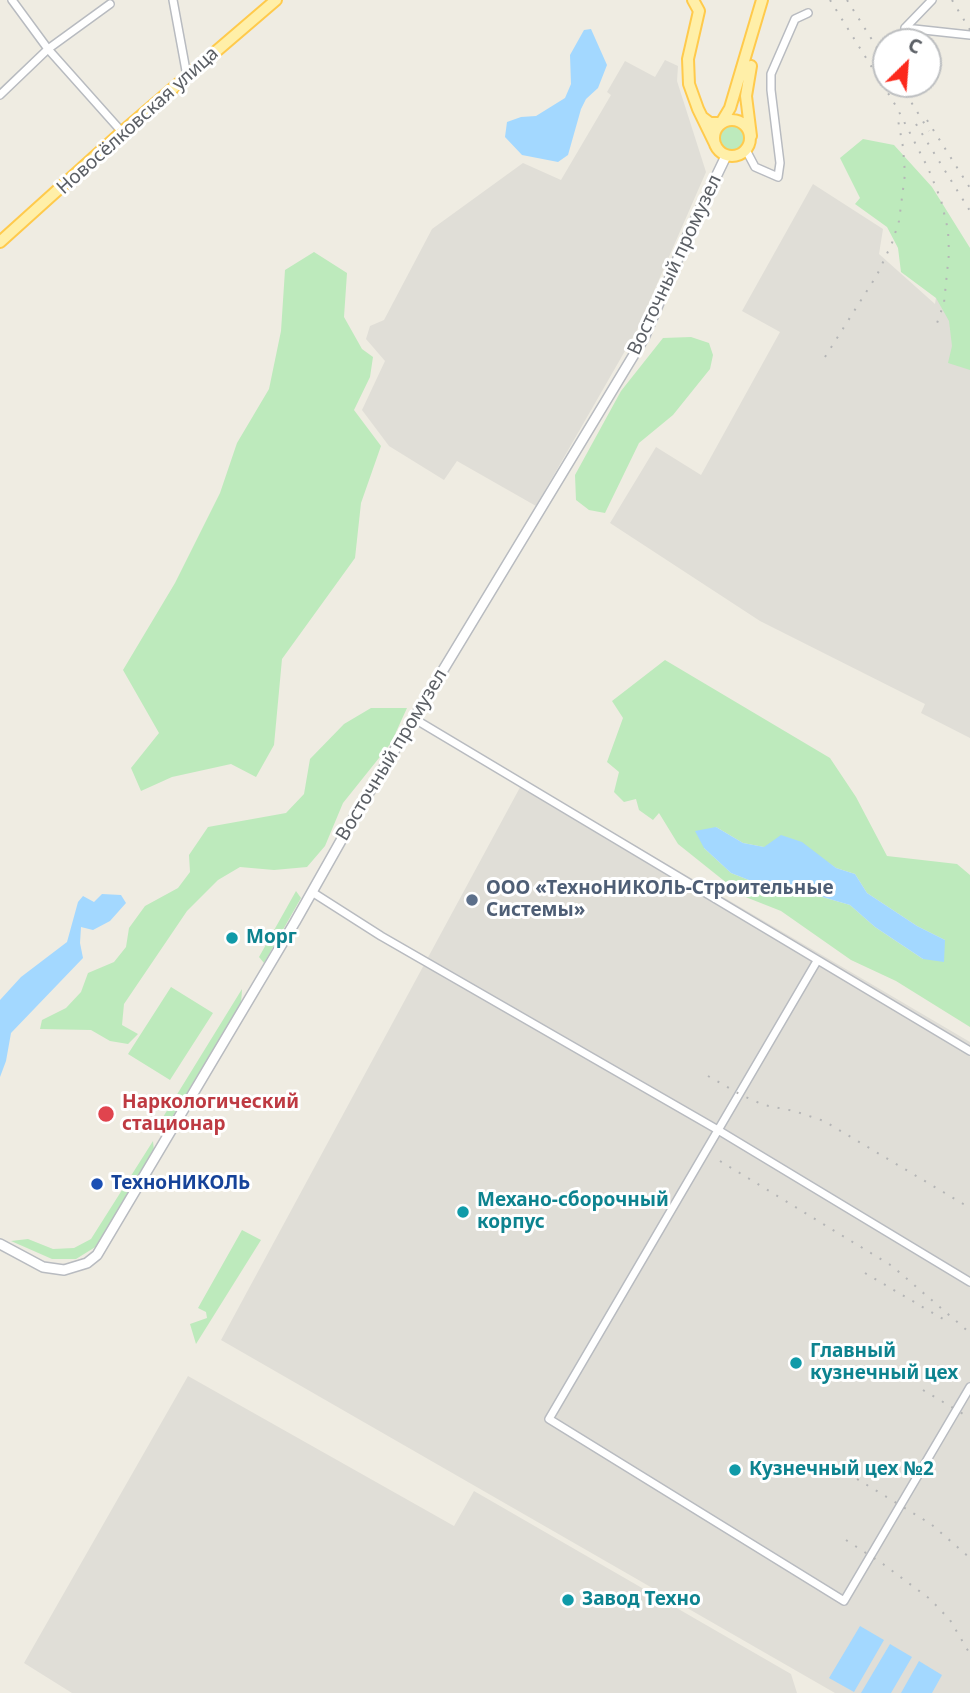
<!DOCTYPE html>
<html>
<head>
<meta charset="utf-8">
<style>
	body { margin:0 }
	#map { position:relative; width:970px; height:1693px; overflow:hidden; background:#efece2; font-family:"Noto Sans",sans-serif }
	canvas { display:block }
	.north { position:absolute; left:872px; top:28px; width:70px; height:70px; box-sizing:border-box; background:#fff; border:2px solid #bdbfc1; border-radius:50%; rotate:25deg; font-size:19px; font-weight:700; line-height:28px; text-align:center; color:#5b5f65 }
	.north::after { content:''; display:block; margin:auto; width:24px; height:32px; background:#fc291c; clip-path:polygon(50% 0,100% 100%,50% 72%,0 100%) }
</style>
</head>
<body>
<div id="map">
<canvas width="970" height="1693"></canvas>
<div class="north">С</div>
</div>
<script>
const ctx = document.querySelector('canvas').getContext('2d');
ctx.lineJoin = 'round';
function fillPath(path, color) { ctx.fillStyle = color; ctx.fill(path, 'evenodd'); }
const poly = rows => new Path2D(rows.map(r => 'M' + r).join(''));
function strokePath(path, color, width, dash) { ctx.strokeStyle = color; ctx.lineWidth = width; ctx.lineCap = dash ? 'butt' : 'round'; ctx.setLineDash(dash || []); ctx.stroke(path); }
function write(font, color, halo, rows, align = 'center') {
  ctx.font = font + ' "Noto Sans",sans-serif'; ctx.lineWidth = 6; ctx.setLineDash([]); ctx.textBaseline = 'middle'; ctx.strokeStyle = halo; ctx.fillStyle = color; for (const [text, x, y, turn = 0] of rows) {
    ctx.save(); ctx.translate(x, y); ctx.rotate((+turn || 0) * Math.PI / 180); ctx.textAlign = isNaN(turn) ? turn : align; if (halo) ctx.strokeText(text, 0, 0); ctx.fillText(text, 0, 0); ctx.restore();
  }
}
fillPath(poly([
	[665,60,678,66,677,81,706,172,637,330,536,506,457,461,444,480,389,446,362,410,385,361,366,339,370,326,384,320,432,229,523,163,561,180,611,95,607,92,625,61,655,77],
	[813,184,883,229,879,254,935,304,939,278,970,350,970,738,921,713,925,704,760,621,610,523,656,447,701,475,780,332,742,311],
	[524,780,970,1042,970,1693,835,1693,221,1340],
	[188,1376,454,1526,474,1491,791,1674,797,1693,72,1693,24,1663]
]), '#e0ded7');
fillPath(poly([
	'717 138a15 15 0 1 1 30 0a15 15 0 1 1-30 0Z',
	[863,139,894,145,932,187,970,248,970,370,948,363,952,346,949,321,936,298,901,272,898,248,887,227,855,204,860,198,840,158],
	[314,252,347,273,344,317,362,349,373,357,370,377,354,410,381,446,361,503,355,558,282,659,274,745,256,777,231,764,172,777,141,791,131,768,159,733,123,670,175,583,220,493,237,443,269,389,281,331,285,270],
	[691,337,709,343,713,355,710,369,673,415,639,443,605,513,589,510,576,500,575,475,621,391,663,338],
	[665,660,830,758,856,797,887,856,957,864,970,875,970,1027,896,981,851,960,781,911,743,896,678,844,659,813,653,820,639,810,636,799,624,802,614,792,619,772,607,762,623,718,612,701],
	[716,827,743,843,821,858,836,868,855,874,867,893,917,926,945,940,923,959,875,927,850,905,819,896,782,893,731,873,704,848],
	[371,708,407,708,391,743,343,803,325,846,307,867,274,870,240,867,218,880,187,911,124,1004,122,1025,138,1034,128,1044,110,1041,91,1030,40,1029,42,1020,66,1008,81,992,88,973,114,962,126,947,129,928,145,906,178,888,190,872,189,855,208,827,286,813,304,794,310,759,344,724],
	[296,891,301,898,264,963,259,957],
	[171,987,213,1013,170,1080,128,1054],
	[242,989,241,1004,166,1127,160,1122],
	[153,1141,154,1151,97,1246,76,1259,52,1259,11,1241,28,1239,53,1249,74,1248,91,1239],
	[242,1230,261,1240,196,1344,190,1324,207,1318,206,1312,198,1308]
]), '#bdeabc');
fillPath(poly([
	[591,29,607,65,598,88,586,99,581,109,568,155,558,162,522,155,505,137,507,122,521,117,536,116,565,98,571,84,570,55,584,30],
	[716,827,743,843,764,847,781,835,802,842,836,868,855,874,867,893,917,926,945,940,944,962,923,959,875,927,850,905,819,896,782,893,731,873,704,848,695,831],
	[102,894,121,895,126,903,110,921,93,930,81,927,80,943,83,958,11,1033,6,1061,0,1077,0,1000,21,977,67,942,78,902,83,896,94,902],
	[860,1626,884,1640,854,1692,829,1678],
	[890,1644,912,1657,891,1693,861,1693],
	[919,1661,942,1675,932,1693,901,1693]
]), '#a3d8ff');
const minor = poly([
	[12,0,48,49,122,132],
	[173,0,187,76],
	[905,28,970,35],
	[905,28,932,0],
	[0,95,48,49,110,4],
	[746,150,755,167,778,177,780,163,771,90,771,74,795,19,808,13],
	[413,718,970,1051],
	[312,892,381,936,718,1130,970,1282],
	[817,961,549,1419,844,1601,970,1387]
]);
const tertiary = poly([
	[0,1244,43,1267,64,1270,87,1263,97,1255,295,922,356,814,644,338,688,235,726,156]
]);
const primary = poly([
	[693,0,699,11,688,59,689,84,698,109,716,146],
	[702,117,710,123,721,123,730,108,762,0],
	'714 138a18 18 0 1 1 36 0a18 18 0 1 1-36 0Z',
	[751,136,746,96,751,66],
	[0,242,122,132,276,0]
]);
strokePath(minor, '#b8bbc0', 10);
strokePath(tertiary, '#b8bbc0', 12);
strokePath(primary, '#ffca4c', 14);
strokePath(minor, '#fff', 7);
strokePath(tertiary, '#fff', 9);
strokePath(primary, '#ffefa8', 10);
strokePath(poly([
	[830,0,896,106,928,168,941,200,948,230,949,253,944,303,936,326],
	[847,0,886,62],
	[952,0,970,30],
	[900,84,929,131],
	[927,120,970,188],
	[916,124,970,211],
	[825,357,877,275,892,243,899,221,905,174,903,147,898,120],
	[708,1076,741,1095,764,1105,794,1111,824,1121,970,1208],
	[720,1161,892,1266,970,1333],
	[865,1273,943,1319],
	[923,1390,970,1418],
	[857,1479,931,1524,970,1558],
	[846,1540,883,1564,930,1599,950,1620,970,1654]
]), '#b4b5b6', 2, [2, 9]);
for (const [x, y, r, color] of [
	[472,900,7,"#5c6f8a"],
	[232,938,7,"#0f9aa8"],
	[106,1114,9,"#e0444e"],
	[97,1184,7,"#1a4fb4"],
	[463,1212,7,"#0f9aa8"],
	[796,1363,7,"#0f9aa8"],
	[735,1470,7,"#0f9aa8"],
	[568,1600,7,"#0f9aa8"]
]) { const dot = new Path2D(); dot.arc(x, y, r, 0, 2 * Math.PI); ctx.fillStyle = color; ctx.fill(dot); strokePath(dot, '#fff', 2.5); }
write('19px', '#5b5f65', '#fff', [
	["Новосёлковская улица",138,121,-42],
	["Восточный промузел",675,265,-65],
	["Восточный промузел",392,755,-59]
]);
write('bold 19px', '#4e5e75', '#fff', [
	["ООО «ТехноНИКОЛЬ-Строительные",486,889],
	["Системы»",486,911]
], 'left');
write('bold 19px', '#0d838f', '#fff', [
	["Морг",246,938],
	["Механо-сборочный",477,1201],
	["корпус",477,1223],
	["Главный",810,1352],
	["кузнечный цех",810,1374],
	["Кузнечный цех №2",749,1470],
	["Завод Техно",582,1600]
], 'left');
write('bold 19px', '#be3a42', '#fff', [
	["Наркологический",122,1103],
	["стационар",122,1125]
], 'left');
write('bold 19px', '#164399', '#fff', [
	["ТехноНИКОЛЬ",111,1184]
], 'left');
</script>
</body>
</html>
